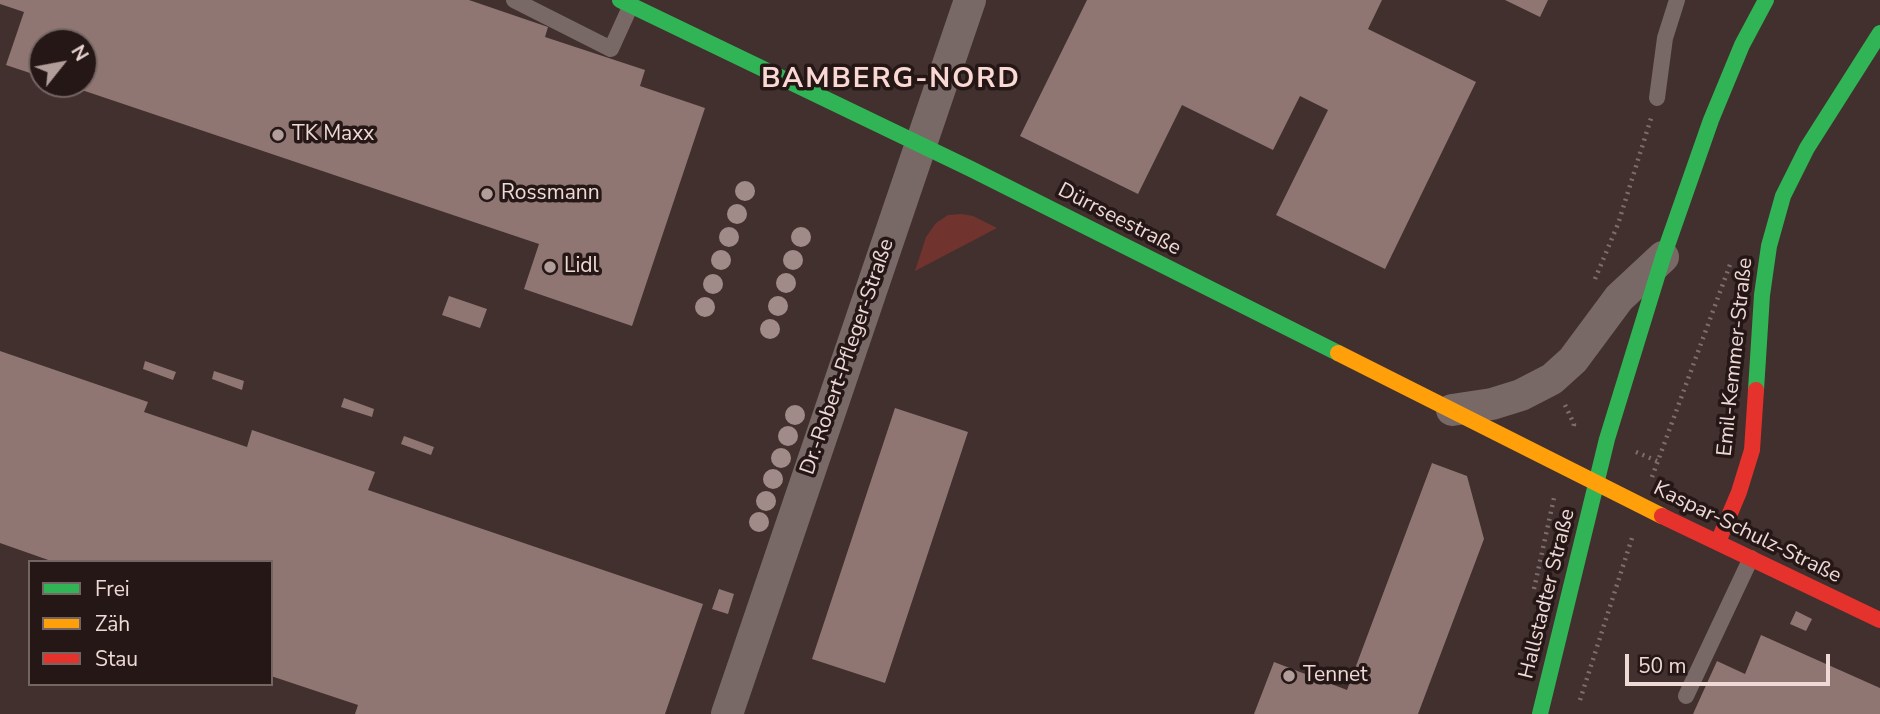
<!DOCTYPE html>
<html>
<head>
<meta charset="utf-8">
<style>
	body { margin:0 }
	#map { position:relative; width:1880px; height:714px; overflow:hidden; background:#41302e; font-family:"Nunito Sans",sans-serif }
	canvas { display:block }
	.legend { position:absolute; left:28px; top:560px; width:245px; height:126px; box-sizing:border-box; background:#251715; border:2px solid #756562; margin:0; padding:9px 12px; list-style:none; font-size:21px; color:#eed9d6 }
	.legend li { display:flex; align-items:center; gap:14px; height:35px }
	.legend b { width:35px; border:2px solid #756562 }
	.north { position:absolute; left:28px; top:28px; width:70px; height:70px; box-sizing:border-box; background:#251715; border:2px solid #756562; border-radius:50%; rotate:59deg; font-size:19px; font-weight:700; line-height:28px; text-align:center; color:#eed9d6 }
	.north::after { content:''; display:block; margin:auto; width:24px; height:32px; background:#b19e9b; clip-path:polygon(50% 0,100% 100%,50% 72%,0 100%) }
	.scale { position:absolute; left:1625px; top:654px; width:205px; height:32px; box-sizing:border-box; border:4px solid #eed9d6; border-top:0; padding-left:9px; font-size:21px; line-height:24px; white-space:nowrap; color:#eed9d6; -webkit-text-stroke:5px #251715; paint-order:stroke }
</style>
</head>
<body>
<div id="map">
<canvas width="1880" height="714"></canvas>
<ul class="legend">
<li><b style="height:9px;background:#30b455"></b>Frei</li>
<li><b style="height:9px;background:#ff9f0a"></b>Zäh</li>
<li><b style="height:9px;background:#e5322d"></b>Stau</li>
</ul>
<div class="north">N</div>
<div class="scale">50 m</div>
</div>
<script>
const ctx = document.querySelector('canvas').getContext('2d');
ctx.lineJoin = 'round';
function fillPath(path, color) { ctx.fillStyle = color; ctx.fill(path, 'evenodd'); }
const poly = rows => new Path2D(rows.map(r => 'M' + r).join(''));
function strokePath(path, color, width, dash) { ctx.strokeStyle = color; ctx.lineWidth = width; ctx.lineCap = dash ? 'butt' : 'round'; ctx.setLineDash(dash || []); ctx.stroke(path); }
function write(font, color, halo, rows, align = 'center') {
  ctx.font = font + ' "Nunito Sans",sans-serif'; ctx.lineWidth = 7; ctx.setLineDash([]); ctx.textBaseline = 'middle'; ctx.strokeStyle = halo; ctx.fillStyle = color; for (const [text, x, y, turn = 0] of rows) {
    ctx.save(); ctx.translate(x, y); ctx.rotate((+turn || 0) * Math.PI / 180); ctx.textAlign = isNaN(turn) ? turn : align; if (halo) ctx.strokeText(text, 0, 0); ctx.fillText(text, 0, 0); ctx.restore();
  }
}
fillPath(poly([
	[962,214,973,216,997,228,915,271,926,237,936,223,948,215]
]), '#71332d');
fillPath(poly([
	[0,0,469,0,548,27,545,37,645,70,640,86,705,108,632,326,524,289,539,244,64,84,84,84,84,42,42,42,42,77,6,65,24,12,0,4],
	[1087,0,1382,0,1368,29,1476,82,1385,269,1276,215,1328,110,1300,96,1273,150,1182,105,1138,194,1020,136],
	[1505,0,1548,0,1540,17],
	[449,296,487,309,480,328,442,315],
	[0,351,148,402,144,412,247,447,252,430,375,472,368,490,703,604,665,714,355,714,358,705,271,676,271,562,54,562,0,543],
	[145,361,176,372,173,380,143,369],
	[214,371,244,381,242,390,212,379],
	[344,398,374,409,372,417,341,407],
	[895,408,968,432,885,683,812,659],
	[404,436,434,447,431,455,401,444],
	[1432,463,1467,476,1484,539,1418,714,1254,714,1274,662,1347,690],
	[719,589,734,594,728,614,712,609],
	[1796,611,1812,619,1806,631,1790,624],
	[1761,635,1880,688,1880,714,1693,714,1717,661,1745,674]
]), '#8f7673');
strokePath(poly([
	[1595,279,1618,224,1652,115],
	[1565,405,1574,424,1573,429],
	[1636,452,1657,461],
	[1652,477,1731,262],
	[1534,589,1554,498],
	[1580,700,1632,538]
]), '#7b6e6c', 4.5, [2, 5]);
strokePath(poly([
	[514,0,611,49,631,5],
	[1657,98,1665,38,1677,0],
	[1686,696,1751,558]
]), '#786967', 16);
strokePath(poly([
	[1452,410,1492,404,1521,395,1552,379,1573,360,1619,298,1663,257],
	[727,714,970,0]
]), '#786967', 32);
strokePath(poly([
	[620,0,971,169,1338,353],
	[1756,390,1762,295,1769,246,1783,196,1807,148,1880,33],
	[1540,714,1607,439,1663,257,1711,120,1742,45,1766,0]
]), '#30b455', 16);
strokePath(poly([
	[1338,353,1662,516]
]), '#ff9f0a', 16);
strokePath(poly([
	[1662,516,1880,620],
	[1718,542,1739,492,1752,450,1756,390]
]), '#e5322d', 16);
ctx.fillStyle = '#a18b89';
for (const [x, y] of [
	[745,191],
	[737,214],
	[729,237],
	[801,237],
	[721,260],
	[793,260],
	[786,283],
	[713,284],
	[778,306],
	[705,307],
	[770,329],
	[795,415],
	[788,436],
	[781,458],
	[773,479],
	[766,501],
	[759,522]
]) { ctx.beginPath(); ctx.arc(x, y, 10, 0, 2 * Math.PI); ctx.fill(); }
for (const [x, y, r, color] of [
	[278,135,7,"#b19e9b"],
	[487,194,7,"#b19e9b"],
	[550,267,7,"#b19e9b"],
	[1289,676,7,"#b19e9b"]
]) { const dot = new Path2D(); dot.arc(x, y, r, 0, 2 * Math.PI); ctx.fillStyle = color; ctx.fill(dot); strokePath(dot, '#251715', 2.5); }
write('21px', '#eed9d6', '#251715', [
	["TK Maxx",292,135],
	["Rossmann",501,194],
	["Lidl",564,267],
	["Tennet",1303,676]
], 'left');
write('21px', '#eed9d6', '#251715', [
	["Dürrseestraße",1119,220,27],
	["Dr.-Robert-Pfleger-Straße",848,357,-71],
	["Emil-Kemmer-Straße",1736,357,-84],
	["Kaspar-Schulz-Straße",1747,533,26],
	["Hallstadter Straße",1548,594,-76]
]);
ctx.letterSpacing = '2px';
write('bold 28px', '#fad9d4', '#251715', [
	["BAMBERG-NORD",891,80]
]);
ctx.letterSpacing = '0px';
</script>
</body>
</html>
